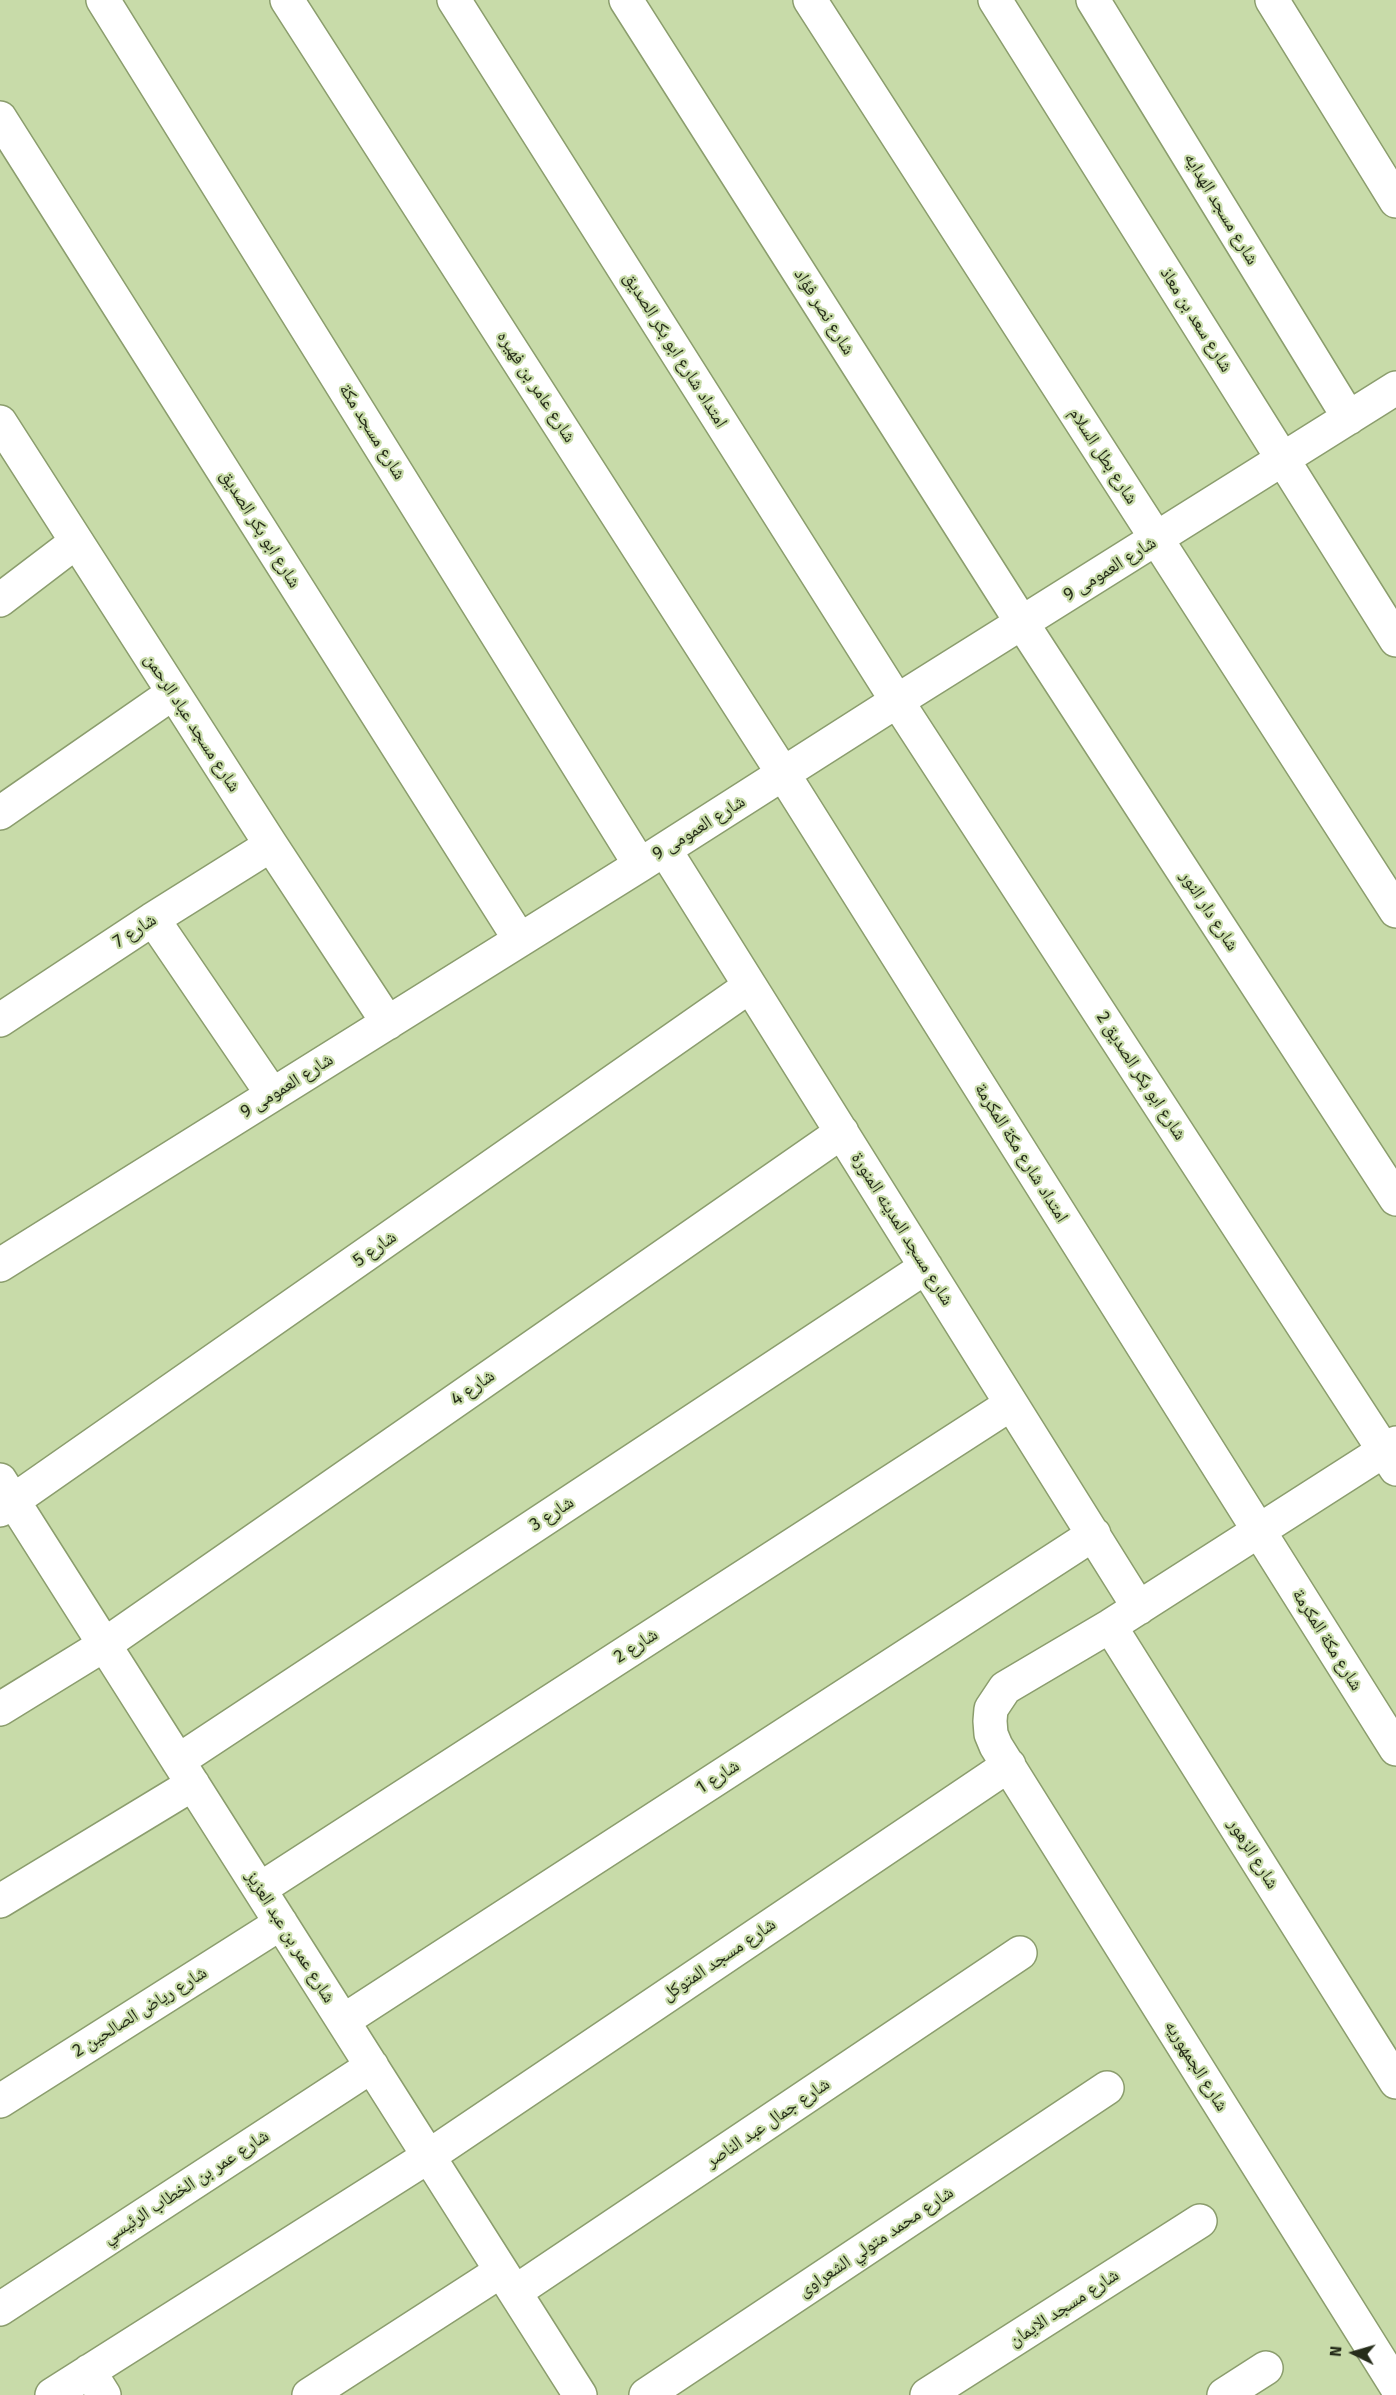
<!DOCTYPE html>
<html>
<head>
<meta charset="utf-8">
<style>
	body { margin:0 }
	#map { position:relative; width:1396px; height:2395px; overflow:hidden; background:#c8dba9; font-family:"Fira Sans",sans-serif }
	canvas { display:block }
	.north { position:absolute; left:1324px; top:2323px; width:60px; height:60px; -webkit-text-stroke:4px #c8dba9; paint-order:stroke; rotate:275deg; font-size:16px; font-weight:700; line-height:24px; text-align:center; color:#262d1a }
	.north::after { content:''; display:block; margin:auto; width:21px; height:27px; background:#262d1a; clip-path:polygon(50% 0,100% 100%,50% 72%,0 100%) }
</style>
</head>
<body>
<div id="map">
<canvas width="1396" height="2395"></canvas>
<div class="north">N</div>
</div>
<script>
const ctx = document.querySelector('canvas').getContext('2d');
ctx.lineJoin = 'round';
const poly = rows => new Path2D(rows.map(r => 'M' + r).join(''));
function strokePath(path, color, width, dash) { ctx.strokeStyle = color; ctx.lineWidth = width; ctx.lineCap = dash ? 'butt' : 'round'; ctx.setLineDash(dash || []); ctx.stroke(path); }
function write(font, color, halo, rows, align = 'center') {
  ctx.font = font + ' "Fira Sans","Noto Naskh Arabic",sans-serif'; ctx.lineWidth = 4.5; ctx.setLineDash([]); ctx.textBaseline = 'middle'; ctx.strokeStyle = halo; ctx.fillStyle = color; for (const [text, x, y, turn = 0] of rows) {
    ctx.save(); ctx.translate(x, y); ctx.rotate((+turn || 0) * Math.PI / 180); ctx.textAlign = isNaN(turn) ? turn : align; if (halo) ctx.strokeText(text, 0, 0); ctx.fillText(text, 0, 0); ctx.restore();
  }
}
const minor = poly([
	[103,0,640,865],
	[287,0,784,775,1396,1749],
	[454,0,897,701,1396,1469],
	[626,0,1022,623,1396,1199],
	[810,0,1396,911],
	[995,0,1396,640],
	[1093,0,1349,418],
	[1272,0,1396,201],
	[0,118,520,940],
	[0,422,271,845,388,1023],
	[0,600,76,542],
	[0,813,173,693],
	[665,850,1139,1608],
	[153,919,272,1094],
	[0,1020,153,919,271,845],
	[0,1265,640,865,897,701,1396,388],
	[1396,1443,1110,1626,1005,1688,991,1709,990,1721,991,1734,996,1746,1396,2386],
	[0,1480,580,2395],
	[0,1510,750,986],
	[1110,1626,1396,2082],
	[0,1709,104,1645,842,1132],
	[178,1761,926,1267],
	[260,1889,1011,1404],
	[0,1901,193,1784],
	[343,2021,1094,1534],
	[0,2101,281,1923],
	[515,2292,1020,1953],
	[0,2309,372,2066],
	[89,2371,104,2395],
	[52,2395,429,2156,1009,1765],
	[309,2395,501,2271],
	[646,2395,1107,2088],
	[927,2395,1200,2221],
	[1224,2395,1266,2368]
]);
strokePath(minor, '#8b9d6d', 36);
strokePath(minor, '#fff', 33);
write('18px', '#262d1a', '#c8dba9', [
	["شارع مسجد الهدايه",1221,209,59],
	["شارع نصر فؤاد",824,312,58],
	["شارع سعد بن معاذ",1196,320,58],
	["امتداد شارع ابو بكر الصديق",675,350,58],
	["شارع عامر بن فهيره",536,387,57],
	["شارع مسجد مكة",372,432,58],
	["شارع بطل السلام",1103,456,57],
	["شارع ابو بكر الصديق",260,529,58],
	["شارع العمومى 9",1110,569,-32],
	["شارع مسجد عباد الرحمن",192,723,57],
	["شارع العمومى 9",699,828,-32],
	["شارع دار النور",1209,911,57],
	["شارع 7",135,931,-33],
	["شارع ابو بكر الصديق 2",1141,1076,57],
	["شارع العمومى 9",287,1086,-32],
	["امتداد شارع مكة المكرمة",1021,1153,58],
	["شارع مسجد المدينه المنورة",902,1229,58],
	["شارع 5",375,1249,-35],
	["شارع 4",473,1388,-35],
	["شارع 3",552,1514,-33],
	["شارع مكة المكرمة",1327,1640,58],
	["شارع 2",636,1646,-33],
	["شارع 1",718,1777,-33],
	["شارع الزهور",1253,1854,58],
	["شارع عمر بن عبد العزيز",290,1937,58],
	["شارع مسجد المتوكل",719,1960,-34],
	["شارع رياض الصالحين 2",140,2012,-32],
	["شارع الجمهوريه",1196,2066,58],
	["شارع جمال عبد الناصر",768,2123,-34],
	["شارع عمر بن الخطاب الرئيسي",186,2187,-33],
	["شارع محمد متولي الشعراوى",876,2242,-34],
	["شارع مسجد الايمان",1064,2308,-33]
]);
</script>
</body>
</html>
